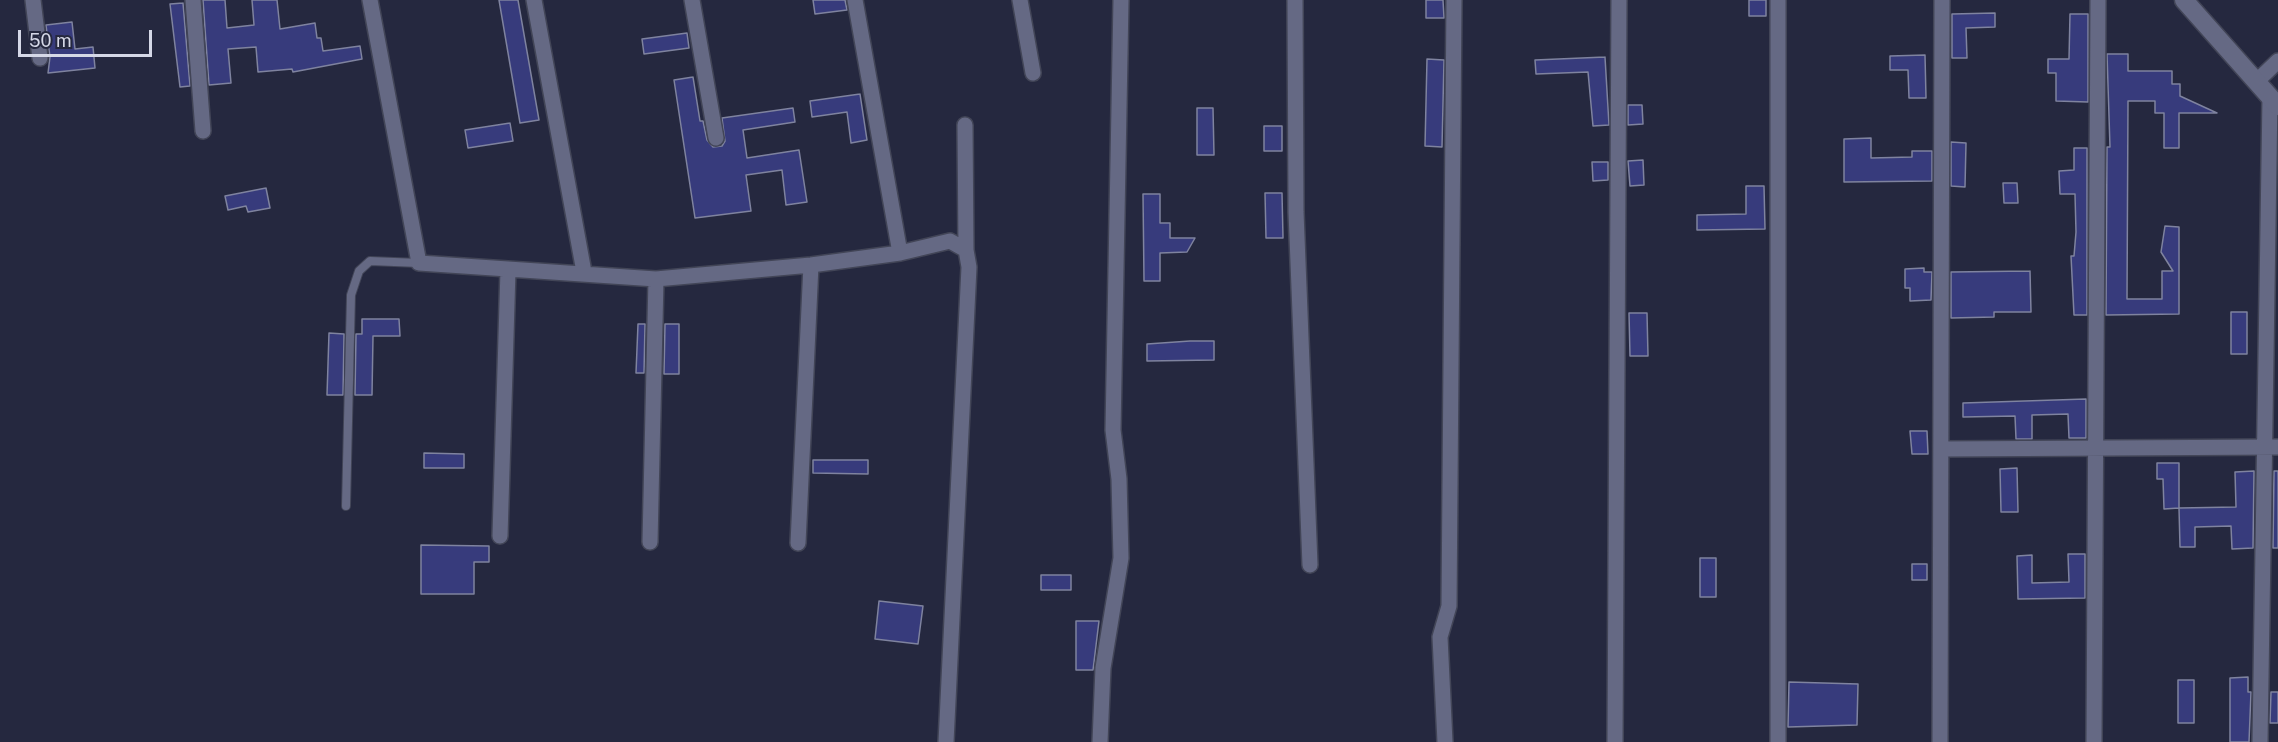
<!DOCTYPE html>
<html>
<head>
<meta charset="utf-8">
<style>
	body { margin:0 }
	#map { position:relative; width:2278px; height:742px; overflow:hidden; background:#25283f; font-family:"Public Sans",sans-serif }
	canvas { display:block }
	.scale { position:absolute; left:18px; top:30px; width:134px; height:27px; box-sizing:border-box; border:3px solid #d5d8e7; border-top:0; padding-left:8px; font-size:18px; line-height:21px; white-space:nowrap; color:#d5d8e7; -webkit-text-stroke:4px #25283f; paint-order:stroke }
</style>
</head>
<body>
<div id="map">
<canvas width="2278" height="742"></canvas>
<div class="scale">50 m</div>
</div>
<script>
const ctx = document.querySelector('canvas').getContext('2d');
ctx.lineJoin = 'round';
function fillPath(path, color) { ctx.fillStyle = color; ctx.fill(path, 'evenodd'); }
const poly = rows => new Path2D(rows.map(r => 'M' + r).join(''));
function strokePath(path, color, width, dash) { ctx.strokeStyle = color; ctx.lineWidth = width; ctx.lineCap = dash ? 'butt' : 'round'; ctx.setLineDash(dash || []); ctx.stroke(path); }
const building = poly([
	[203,0,225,0,227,28,254,25,252,0,277,0,280,29,315,23,317,38,321,38,323,51,360,46,362,59,293,72,292,69,258,72,256,47,228,49,231,83,209,85,203,0],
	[499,0,518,0,539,120,520,123,499,0],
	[813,0,845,0,847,10,815,14,813,0],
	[1426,0,1443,0,1444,18,1426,18,1426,0],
	[1749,0,1766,0,1766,16,1749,16,1749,0],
	[183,3,190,86,180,87,170,4,183,3],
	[1995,13,1995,27,1966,28,1967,58,1952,58,1952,14,1995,13],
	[2070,14,2088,14,2088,102,2056,101,2056,73,2048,73,2048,59,2069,59,2070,14],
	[72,22,75,49,93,47,95,68,48,73,50,57,46,25,72,22],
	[687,33,689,48,644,54,642,39,687,33],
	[2107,54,2128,54,2128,71,2172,71,2172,84,2180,84,2180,96,2217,113,2179,113,2179,148,2164,148,2164,113,2155,113,2155,101,2128,101,2127,299,2162,299,2162,271,2173,271,2161,252,2165,226,2179,227,2179,314,2106,315,2107,147,2110,147,2107,54],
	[1925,55,1926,98,1909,98,1908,70,1890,70,1890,56,1925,55],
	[1605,57,1609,125,1593,126,1588,72,1536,74,1535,60,1605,57],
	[1427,59,1444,60,1442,147,1425,146,1427,59],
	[693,77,700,121,703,121,707,140,713,147,722,146,725,141,722,118,793,108,795,122,743,130,747,158,799,150,807,202,786,205,782,170,746,175,751,211,695,218,674,80,693,77],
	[860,94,867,140,851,143,847,112,812,117,810,101,860,94],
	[1628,105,1642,105,1643,124,1628,125,1628,105],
	[1197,108,1213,108,1214,155,1197,155,1197,108],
	[510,123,513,141,468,148,465,130,510,123],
	[1264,126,1282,126,1282,151,1264,151,1264,126],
	[1871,138,1871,158,1912,157,1912,151,1932,151,1932,181,1844,182,1844,139,1871,138],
	[1951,142,1966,143,1965,187,1951,186,1951,142],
	[2074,148,2087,148,2087,315,2074,315,2071,256,2074,256,2076,232,2075,194,2060,194,2059,171,2074,170,2074,148],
	[1643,160,1644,185,1630,186,1628,161,1643,160],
	[1592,162,1608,162,1608,180,1593,181,1592,162],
	[2003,183,2017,183,2018,203,2004,203,2003,183],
	[1746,186,1764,186,1765,229,1697,230,1697,215,1746,214,1746,186],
	[266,188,270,208,248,212,246,206,228,210,225,196,266,188],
	[1265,193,1282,193,1283,238,1266,238,1265,193],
	[1143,194,1160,194,1160,223,1170,223,1170,238,1195,238,1187,252,1160,253,1160,281,1144,281,1143,194],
	[1924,268,1924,272,1932,272,1931,300,1910,301,1910,288,1905,288,1905,269,1924,268],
	[2030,271,2031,312,1994,312,1994,317,1951,318,1951,272,2030,271],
	[2231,312,2247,312,2247,354,2231,354,2231,312],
	[1629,313,1647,313,1648,356,1630,356,1629,313],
	[362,319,399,319,400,336,373,336,372,395,355,395,356,334,362,334,362,319],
	[638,324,645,324,644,373,636,373,638,324],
	[665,324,679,324,679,374,664,374,665,324],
	[329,333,344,334,343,395,327,395,329,333],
	[1190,341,1214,341,1214,360,1147,361,1147,344,1190,341],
	[2086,399,2086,438,2069,438,2068,414,2032,415,2032,439,2016,439,2015,416,1963,417,1963,403,2086,399],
	[1910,431,1927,431,1928,454,1912,454,1910,431],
	[424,453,464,454,464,468,424,468,424,453],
	[813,460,868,460,868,474,813,473,813,460],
	[2157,463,2179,463,2179,508,2164,509,2163,479,2157,479,2157,463],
	[2017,468,2018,512,2001,512,2000,469,2017,468],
	[2254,471,2253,548,2232,549,2231,526,2195,527,2195,547,2180,547,2179,508,2236,507,2235,472,2254,471],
	[2274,471,2278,471,2278,548,2273,548,2274,471],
	[421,545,489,546,489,562,474,562,474,594,421,594,421,545],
	[2068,554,2085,554,2085,598,2018,599,2017,556,2032,555,2032,583,2069,582,2068,554],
	[1700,558,1716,558,1716,597,1700,597,1700,558],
	[1912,564,1927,564,1927,580,1912,580,1912,564],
	[1041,575,1071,575,1071,590,1041,590,1041,575],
	[879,601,923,606,918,644,875,639,879,601],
	[1076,621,1099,621,1093,670,1076,670,1076,621],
	[2248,677,2248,692,2251,692,2249,742,2230,742,2230,678,2248,677],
	[2178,680,2194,680,2194,723,2178,723,2178,680],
	[1789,682,1858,684,1857,725,1788,727,1789,682],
	[2271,692,2278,692,2278,723,2270,723,2271,692]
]);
fillPath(building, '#373b7c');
strokePath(building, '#7f839f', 1.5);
const lane = poly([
	[346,506,351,295,359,271,370,261,419,263]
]);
const street = poly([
	[33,0,40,58],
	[193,0,203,131],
	[370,0,419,263,656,279,811,265,900,253,950,241,966,250,969,267,946,742],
	[534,0,584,272],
	[692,0,716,138],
	[855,0,900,253],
	[1020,0,1033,73],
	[1295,0,1296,212,1310,565],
	[1778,0,1778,742],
	[2256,82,2278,61],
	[965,125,966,250],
	[1941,449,2278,447],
	[500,536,508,270],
	[650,542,656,279],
	[798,543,811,265],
	[1100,742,1103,668,1121,558,1119,479,1113,430,1121,0],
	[1445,742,1440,637,1449,606,1454,0],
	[1615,742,1619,0],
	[1940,742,1942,0],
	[2094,742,2098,0],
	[2260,742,2270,97]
]);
const secondary = poly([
	[2184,0,2278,106]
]);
strokePath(lane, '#424557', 10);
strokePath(street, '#424557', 18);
strokePath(secondary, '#424557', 21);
strokePath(lane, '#656984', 8);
strokePath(street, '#656984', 15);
strokePath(secondary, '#656984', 18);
</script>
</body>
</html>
